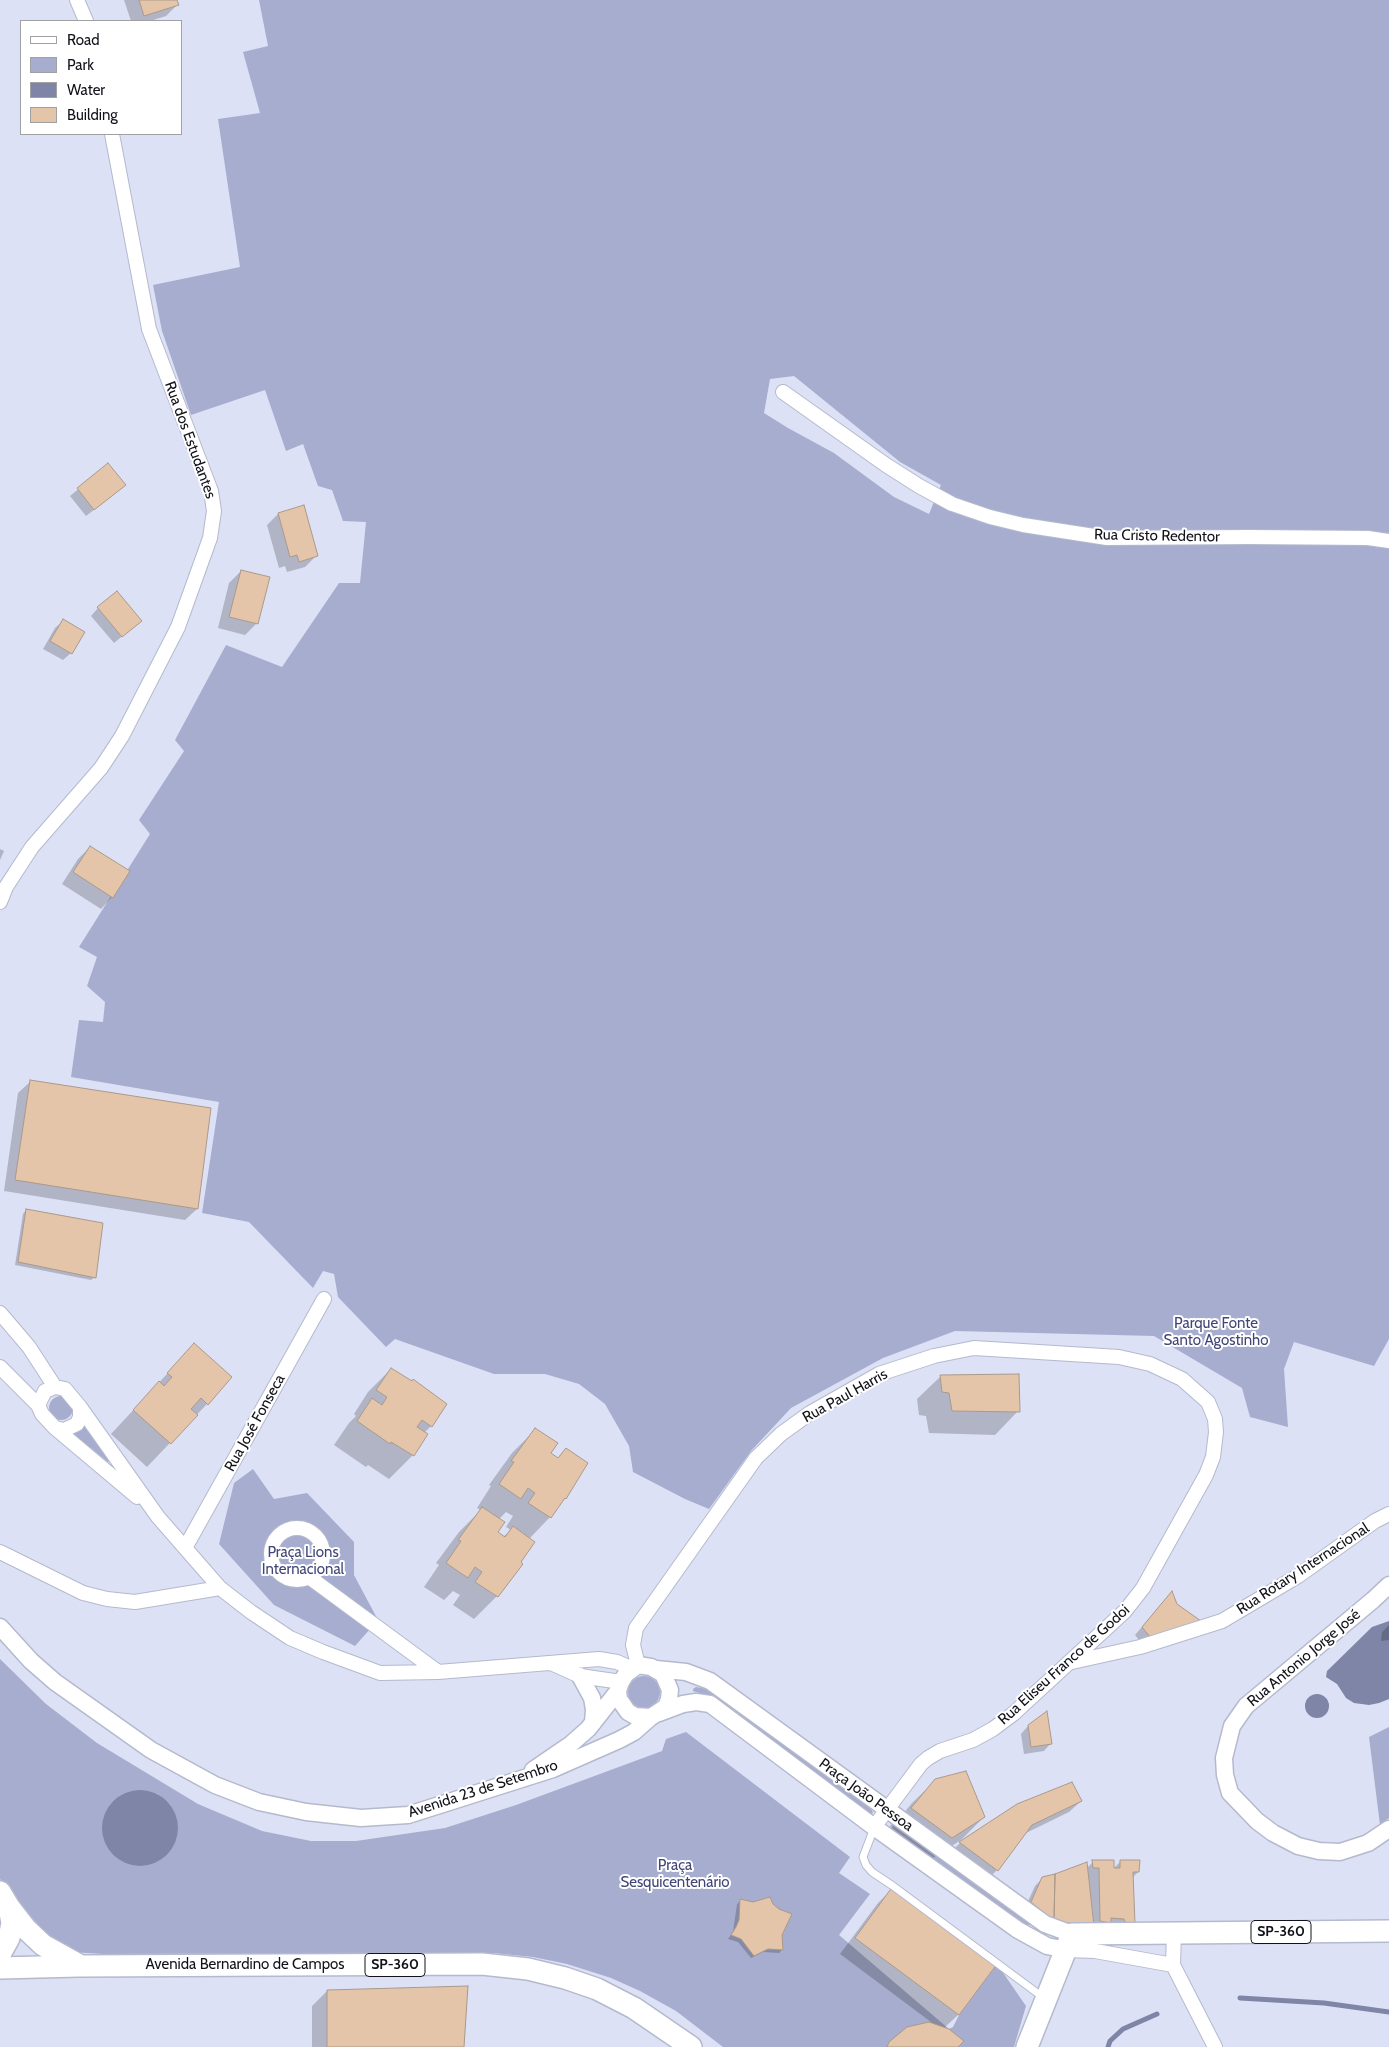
<!DOCTYPE html>
<html>
<head>
<meta charset="utf-8">
<style>
	body { margin:0 }
	#map { position:relative; width:1389px; height:2047px; overflow:hidden; background:#dde1f6; font-family:Cabin,sans-serif }
	canvas { display:block }
	.legend { position:absolute; left:20px; top:20px; width:162px; height:115px; box-sizing:border-box; background:#fff; border:1px solid #a0a1a3; margin:0; padding:6px 9px; list-style:none; font-size:15px; color:#12131a }
	.legend li { display:flex; align-items:center; gap:10px; height:25px }
	.legend b { width:25px; border:1px solid #a0a1a3 }
</style>
</head>
<body>
<div id="map">
<canvas width="1389" height="2047"></canvas>
<ul class="legend">
<li><b style="height:6px;background:#fff"></b>Road</li>
<li><b style="height:14px;background:#a7adcf"></b>Park</li>
<li><b style="height:14px;background:#7f85a7"></b>Water</li>
<li><b style="height:14px;background:#e4c5aa"></b>Building</li>
</ul>
</div>
<script>
const ctx = document.querySelector('canvas').getContext('2d');
ctx.lineJoin = 'round';
function fillPath(path, color) { ctx.fillStyle = color; ctx.fill(path, 'evenodd'); }
const poly = rows => new Path2D(rows.map(r => 'M' + r).join(''));
function strokePath(path, color, width, dash) { ctx.strokeStyle = color; ctx.lineWidth = width; ctx.lineCap = dash ? 'butt' : 'round'; ctx.setLineDash(dash || []); ctx.stroke(path); }
function write(font, color, halo, rows, align = 'center') {
  ctx.font = font + ' Cabin,sans-serif'; ctx.lineWidth = 4; ctx.setLineDash([]); ctx.textBaseline = 'middle'; ctx.strokeStyle = halo; ctx.fillStyle = color; for (const [text, x, y, turn = 0] of rows) {
    ctx.save(); ctx.translate(x, y); ctx.rotate((+turn || 0) * Math.PI / 180); ctx.textAlign = isNaN(turn) ? turn : align; if (halo) ctx.strokeText(text, 0, 0); ctx.fillText(text, 0, 0); ctx.restore();
  }
}
fillPath(poly([
	[259,0,1389,0,1389,1339,1374,1366,1294,1342,1284,1369,1288,1427,1250,1417,1242,1388,1154,1336,955,1331,883,1358,791,1408,751,1451,709,1509,685,1499,633,1472,629,1446,605,1404,579,1384,545,1374,494,1374,395,1339,386,1347,338,1297,334,1274,323,1271,313,1288,249,1222,202,1213,219,1102,71,1077,79,1020,103,1022,105,1002,87,986,97,957,79,947,150,834,139,820,184,751,175,740,226,645,282,667,339,583,360,583,366,522,343,521,332,490,318,486,303,444,286,451,265,390,191,415,162,331,153,285,240,267,218,119,260,113,243,52,268,46],
	[794,376,900,462,941,485,929,514,894,497,834,453,788,428,764,413,770,379],
	'49 1408a12 12 0 1 1 24 0a12 12 0 1 1-24 0Z',
	[86,1422,111,1460,108,1462,73,1434,83,1427],
	[253,1469,274,1499,307,1493,354,1542,354,1575,378,1620,355,1646,274,1605,219,1544,234,1483],
	[0,1659,46,1704,97,1743,198,1804,262,1831,311,1841,356,1841,445,1828,516,1805,662,1751,666,1739,686,1732,850,1857,839,1873,870,1894,839,1935,949,2029,953,2027,959,2015,997,1964,1026,2006,1014,2047,723,2047,676,2011,640,1991,611,1978,567,1964,533,1957,493,1953,103,1954,70,1952,49,1938,0,1879],
	'628 1692a16 16 0 1 1 32 0a16 16 0 1 1-32 0Z',
	[696,1687,707,1689,714,1693,871,1808,873,1813,871,1814,868,1813,711,1697,693,1691,693,1689],
	[1389,1727,1389,1818,1380,1825,1369,1737],
	[893,1822,1030,1922,1030,1925,1024,1925,892,1829,890,1826]
]), '#a7adcf');
fillPath(poly([
	[1389,1621,1389,1699,1379,1703,1369,1705,1354,1703,1346,1698,1337,1684,1326,1677,1327,1671,1372,1627],
	'1305 1706a12 12 0 1 1 24 0a12 12 0 1 1-24 0Z',
	'102 1828a38 38 0 1 1 76 0a38 38 0 1 1-76 0Z'
]), '#7f85a7');
fillPath(poly([
	[124,0,176,0,177,5,166,16,150,21,131,21],
	[108,465,117,492,86,516,70,496],
	[278,514,317,555,305,567,287,572,285,566,279,568,267,525],
	[241,571,257,623,245,635,218,628,229,583],
	[98,608,132,628,114,643,91,616],
	[63,621,71,653,63,660,43,649,55,628],
	[90,847,112,897,101,909,62,884,78,859],
	[0,849,4,851,0,860],
	[30,1082,197,1209,185,1220,4,1191,18,1093],
	[26,1210,95,1277,91,1280,15,1265,23,1214],
	[194,1345,207,1404,147,1467,111,1434],
	[391,1369,431,1426,424,1433,426,1434,413,1455,389,1479,368,1465,366,1467,334,1445,349,1423,356,1416,354,1414,368,1392],
	[941,1376,1018,1411,995,1435,929,1433,926,1416,919,1415,917,1399],
	[536,1429,549,1453,557,1459,566,1449,565,1498,550,1517,529,1539,533,1542,512,1577,497,1596,474,1619,453,1605,460,1595,453,1591,444,1600,424,1587,439,1565,436,1563,459,1532,481,1510,477,1508,491,1486,489,1485,512,1453],
	[506,1512,513,1516,506,1527,511,1530,503,1537,496,1532,499,1519],
	[1165,1600,1176,1605,1143,1645,1135,1635],
	[1389,1625,1389,1640,1381,1641,1382,1632],
	[1028,1726,1051,1743,1044,1751,1024,1754,1021,1734],
	[936,1780,984,1817,961,1840,928,1861,889,1831,912,1803],
	[1081,1801,1069,1812,1024,1834,997,1870,985,1882,949,1854,960,1843,1017,1805],
	[1093,1862,1112,1870,1120,1862,1138,1872,1132,1878,1134,1923,1111,1947,1104,1948,1101,1941,1078,1937,1050,1935,1043,1932,1043,1925,1024,1910,1035,1886,1043,1878,1087,1868],
	[893,1888,996,1964,958,2015,944,2028,957,2047,886,2047,890,2043,935,2025,840,1954,878,1903],
	[740,1901,781,1935,782,1950,779,1953,763,1952,751,1958,738,1942,728,1939,733,1932,737,1904],
	[327,1991,463,2047,312,2047,312,2006]
]), '#0003');
strokePath(poly([
	[1240,1998,1324,2003,1389,2012],
	[1108,2047,1110,2041,1123,2029,1157,2014]
]), '#7f85a7', 5);
const building = poly([
	[139,0,177,0,179,5,144,16,139,0],
	[108,463,126,485,94,510,77,488,108,463],
	[304,505,318,556,299,562,297,555,290,557,278,513,304,505],
	[241,570,270,577,258,624,229,617,241,570],
	[117,591,142,621,122,637,97,607,117,591],
	[63,619,85,632,72,654,50,641,63,619],
	[90,846,130,871,113,898,73,872,90,846],
	[30,1080,211,1108,198,1209,15,1180,30,1080],
	[26,1209,103,1223,96,1278,18,1262,26,1209],
	[194,1343,232,1377,208,1405,201,1398,191,1409,198,1415,171,1444,133,1410,159,1381,164,1386,172,1377,167,1373,194,1343],
	[391,1368,412,1381,413,1379,447,1404,432,1427,422,1420,417,1427,428,1434,414,1456,391,1442,390,1444,357,1421,372,1398,382,1405,387,1397,376,1390,391,1368],
	[1019,1374,1020,1412,952,1411,949,1393,942,1392,940,1375,1019,1374],
	[535,1428,558,1443,551,1453,558,1458,566,1448,588,1463,566,1499,565,1498,551,1518,528,1503,535,1493,528,1488,521,1499,499,1484,514,1462,511,1461,535,1428],
	[482,1507,505,1522,498,1532,505,1537,513,1526,535,1542,521,1562,523,1564,498,1597,475,1582,482,1572,475,1567,468,1578,446,1563,461,1541,458,1540,482,1507],
	[1172,1591,1177,1604,1201,1621,1151,1638,1142,1627,1172,1591],
	[1047,1711,1052,1744,1031,1747,1028,1725,1047,1711],
	[966,1771,985,1817,952,1838,911,1808,935,1779,966,1771],
	[1072,1782,1082,1801,1032,1825,998,1871,959,1842,1017,1804,1072,1782],
	[1092,1860,1114,1860,1114,1868,1120,1868,1120,1860,1140,1860,1139,1872,1133,1872,1135,1924,1127,1926,1124,1919,1111,1918,1111,1923,1100,1921,1099,1868,1093,1868,1092,1860],
	[1087,1862,1094,1926,1062,1924,1054,1921,1055,1874,1087,1862],
	[1055,1874,1054,1921,1031,1902,1042,1877,1055,1874],
	[893,1886,997,1964,959,2015,855,1938,893,1886],
	[770,1897,773,1904,779,1909,792,1914,782,1935,783,1950,768,1949,754,1956,741,1939,731,1935,736,1927,739,1920,740,1899,753,1902,770,1897],
	[468,1986,464,2047,327,2047,327,1990,468,1986],
	[929,2022,949,2029,964,2041,958,2047,887,2047,889,2042,907,2027,929,2022]
]);
fillPath(building, '#e4c5aa');
strokePath(building, '#aa998a', 1);
const service = poly([
	[874,1828,863,1857,866,1865,872,1872,893,1886,1044,1998]
]);
const minor = poly([
	[77,0,86,21],
	[783,392,886,465,919,486,952,504,990,517,1023,525,1107,538,1249,537,1368,538,1389,541],
	[0,902,6,887,32,847,101,768,122,736,178,627,210,538,214,511,211,491,149,329,112,134],
	[0,1313,29,1347,55,1387],
	[0,1367,38,1405],
	[55,1387,65,1389,80,1407,80,1417,77,1424,64,1430,55,1428,42,1414,38,1405,45,1391,55,1387],
	[80,1407,158,1517,220,1588,251,1612,290,1638,323,1652,380,1673,438,1672,599,1659,617,1662,633,1669],
	[55,1428,137,1497],
	'271 1554a26 26 0 1 1 52 0a26 26 0 1 1-52 0Z',
	[185,1548,324,1299],
	[0,1552,83,1593,107,1599,135,1602,220,1588],
	[309,1577,438,1672],
	[1072,1662,1140,1647,1222,1621,1298,1576,1375,1521,1389,1514],
	[551,1663,580,1676,621,1682],
	[638,1665,633,1645,636,1628,756,1458,781,1434,810,1413,879,1374,934,1356,974,1348,1119,1357,1150,1364,1182,1379,1208,1402,1215,1419,1216,1432,1213,1457,1206,1475,1143,1588,1125,1611,1013,1714,993,1729,973,1740,940,1751,928,1758,921,1764,874,1827],
	[1066,1950,1095,1951,1173,1965],
	[1173,1965,1215,2047],
	[1173,1965,1174,1932]
]);
const tertiary = poly([
	[1389,1585,1373,1600,1246,1706,1232,1726,1224,1758,1225,1775,1230,1793,1257,1821,1273,1833,1298,1846,1319,1851,1340,1852,1368,1843,1389,1829],
	[0,1627,31,1661,55,1682,151,1750,215,1785,259,1802,306,1812,361,1818,408,1815,553,1769,619,1740,634,1732,651,1717],
	[638,1665,651,1667,663,1674,670,1690,669,1699,666,1707,651,1717,635,1716,628,1712,619,1699,618,1691,621,1682,626,1674,638,1665],
	[656,1669,686,1672,710,1681,1045,1924,1072,1934],
	[580,1676,592,1698,594,1709,593,1723],
	[659,1713,683,1704,696,1702,710,1704,874,1827,1018,1930,1047,1946,1066,1950],
	[533,1770,571,1744,588,1729,618,1691]
]);
const primary = poly([
	[0,1892,9,1907,12,1923,9,1938,0,1954],
	[9,1907,26,1929,43,1945,79,1965],
	[0,1968,79,1966,482,1964,528,1969,565,1978,597,1989,634,2008,691,2047],
	[1027,2047,1072,1934,1389,1931]
]);
strokePath(service, '#b5b9cd', 9);
strokePath(minor, '#b5b9cd', 16);
strokePath(tertiary, '#b5b9cd', 19);
strokePath(primary, '#b5b9cd', 24);
strokePath(service, '#fff', 7);
strokePath(minor, '#fff', 14);
strokePath(tertiary, '#fff', 16);
strokePath(primary, '#fff', 21);
for (const [x, y, w] of [
	[1281,1932,60],
	[395,1965,60]
]) { const box = new Path2D(); box.roundRect(x - w / 2, y - 11.5, w, 23, 4); ctx.fillStyle = '#fff'; ctx.fill(box); strokePath(box, '#12131a', 1); }
write('bold 14px', '#12131a', null, [
	["SP-360",1281,1932],
	["SP-360",395,1965]
]);
write('15px', '#12131a', '#fff', [
	["Rua dos Estudantes",190,440,70],
	["Rua Cristo Redentor",1157,536,1],
	["Rua Paul Harris",845,1396,-29],
	["Rua José Fonseca",255,1423,-61],
	["Rua Rotary Internacional",1303,1569,-33],
	["Rua Antonio Jorge José",1304,1658,-40],
	["Rua Eliseu Franco de Godoi",1064,1665,-42],
	["Avenida 23 de Setembro",483,1789,-18],
	["Praça João Pessoa",866,1795,36],
	["Avenida Bernardino de Campos",245,1965]
]);
write('15px', '#414677', '#fff', [
	["Parque Fonte",1216,1324],
	["Santo Agostinho",1216,1341],
	["Praça Lions",303,1553],
	["Internacional",303,1570],
	["Praça",675,1866],
	["Sesquicentenário",675,1883]
]);
</script>
</body>
</html>
